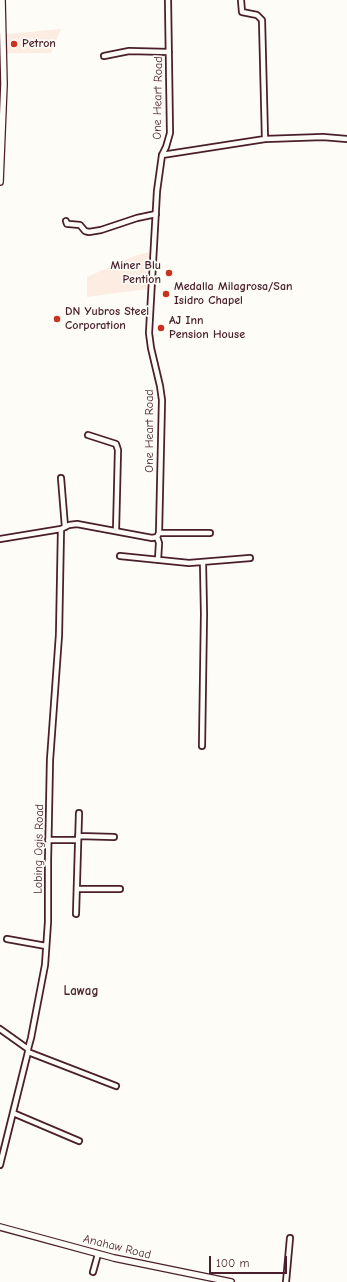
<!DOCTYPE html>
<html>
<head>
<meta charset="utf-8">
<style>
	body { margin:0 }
	#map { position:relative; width:347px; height:1282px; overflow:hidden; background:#fdfcf7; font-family:"Comic Neue",sans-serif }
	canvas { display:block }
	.scale { position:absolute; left:209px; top:1256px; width:78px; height:18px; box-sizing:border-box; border:2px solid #4a1f2b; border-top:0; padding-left:5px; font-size:12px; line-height:14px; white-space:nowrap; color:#4a1f2b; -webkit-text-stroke:3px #fdfcf7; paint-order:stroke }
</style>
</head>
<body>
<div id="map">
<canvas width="347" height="1282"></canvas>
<div class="scale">100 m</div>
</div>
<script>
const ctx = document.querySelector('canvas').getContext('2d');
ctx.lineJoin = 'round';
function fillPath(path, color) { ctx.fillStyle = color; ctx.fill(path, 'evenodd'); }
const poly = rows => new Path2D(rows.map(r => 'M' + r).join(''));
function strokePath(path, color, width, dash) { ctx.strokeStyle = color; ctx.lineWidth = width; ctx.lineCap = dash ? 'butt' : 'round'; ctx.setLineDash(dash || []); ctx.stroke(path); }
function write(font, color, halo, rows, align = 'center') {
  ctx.font = font + ' "Comic Neue",sans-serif'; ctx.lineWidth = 3.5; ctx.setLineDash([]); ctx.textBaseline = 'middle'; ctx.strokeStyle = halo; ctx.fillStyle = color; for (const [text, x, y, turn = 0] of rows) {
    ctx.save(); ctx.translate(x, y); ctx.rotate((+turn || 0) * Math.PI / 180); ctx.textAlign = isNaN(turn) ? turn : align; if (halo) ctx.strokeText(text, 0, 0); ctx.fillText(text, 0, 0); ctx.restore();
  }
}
fillPath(poly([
	[61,29,51,53,7,53,6,34],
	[149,252,147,289,87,297,87,277,134,256]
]), '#fdece2');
const minor = poly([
	[241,0,242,12,257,15,262,20,265,139],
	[104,56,129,51,169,52],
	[162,155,265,139,323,137,347,139],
	[66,221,67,224,69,224,80,225,85,231,89,232,101,230,137,218,156,214],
	[88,435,116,444,118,450,116,531],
	[61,478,65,527],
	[159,533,210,533],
	[157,537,159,543,158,560],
	[0,539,61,529,69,525,77,524,152,538,157,537,159,533,162,400,160,386,151,348,149,333,157,191,162,155,166,147,170,133,168,0],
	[120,556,189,563,250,558],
	[202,746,204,614,203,563],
	[78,836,114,837],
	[48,840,78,840],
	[77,889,120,889],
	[76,914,79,813],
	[7,939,46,946],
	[0,1029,28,1049],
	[28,1052,116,1086],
	[13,1113,79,1141],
	[0,1165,28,1052,28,1049,31,1038,45,965,48,922,48,861,50,760,59,635,61,529],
	[93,1272,98,1254],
	[286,1282,290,1238]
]);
const tertiary = poly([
	[0,182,4,84,2,0],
	[0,1227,114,1258,231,1282]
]);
strokePath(minor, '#4a1f2b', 8);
strokePath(tertiary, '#4a1f2b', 8);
strokePath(minor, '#fdfcf7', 4.5);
strokePath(tertiary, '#fdfcf7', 5.5);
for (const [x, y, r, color] of [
	[14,44,4,"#c8321e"],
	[169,273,4,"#c8321e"],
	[166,294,4,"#c8321e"],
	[57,319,4,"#c8321e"],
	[161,328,4,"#c8321e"]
]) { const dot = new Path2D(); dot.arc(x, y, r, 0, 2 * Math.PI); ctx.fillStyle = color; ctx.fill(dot); strokePath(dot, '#fdfcf7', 1.5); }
write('bold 12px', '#4a1f2b', '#fdfcf7', [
	["Petron",22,44],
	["Miner Blu",161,266,"right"],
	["Pention",161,280,"right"],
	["Medalla Milagrosa/San",174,287],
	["Isidro Chapel",174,301],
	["DN Yubros Steel",65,312],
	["Corporation",65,326],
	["AJ Inn",169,321],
	["Pension House",169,335]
], 'left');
write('12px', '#4a1f2b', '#fdfcf7', [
	["One Heart Road",158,98,-89],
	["One Heart Road",150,431,-90],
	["Lobing Ogis Road",39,849,-89],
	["Anahaw Road",117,1247,14]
]);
write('bold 13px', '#4a1f2b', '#fdfcf7', [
	["Lawag",81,991]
]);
</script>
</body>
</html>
